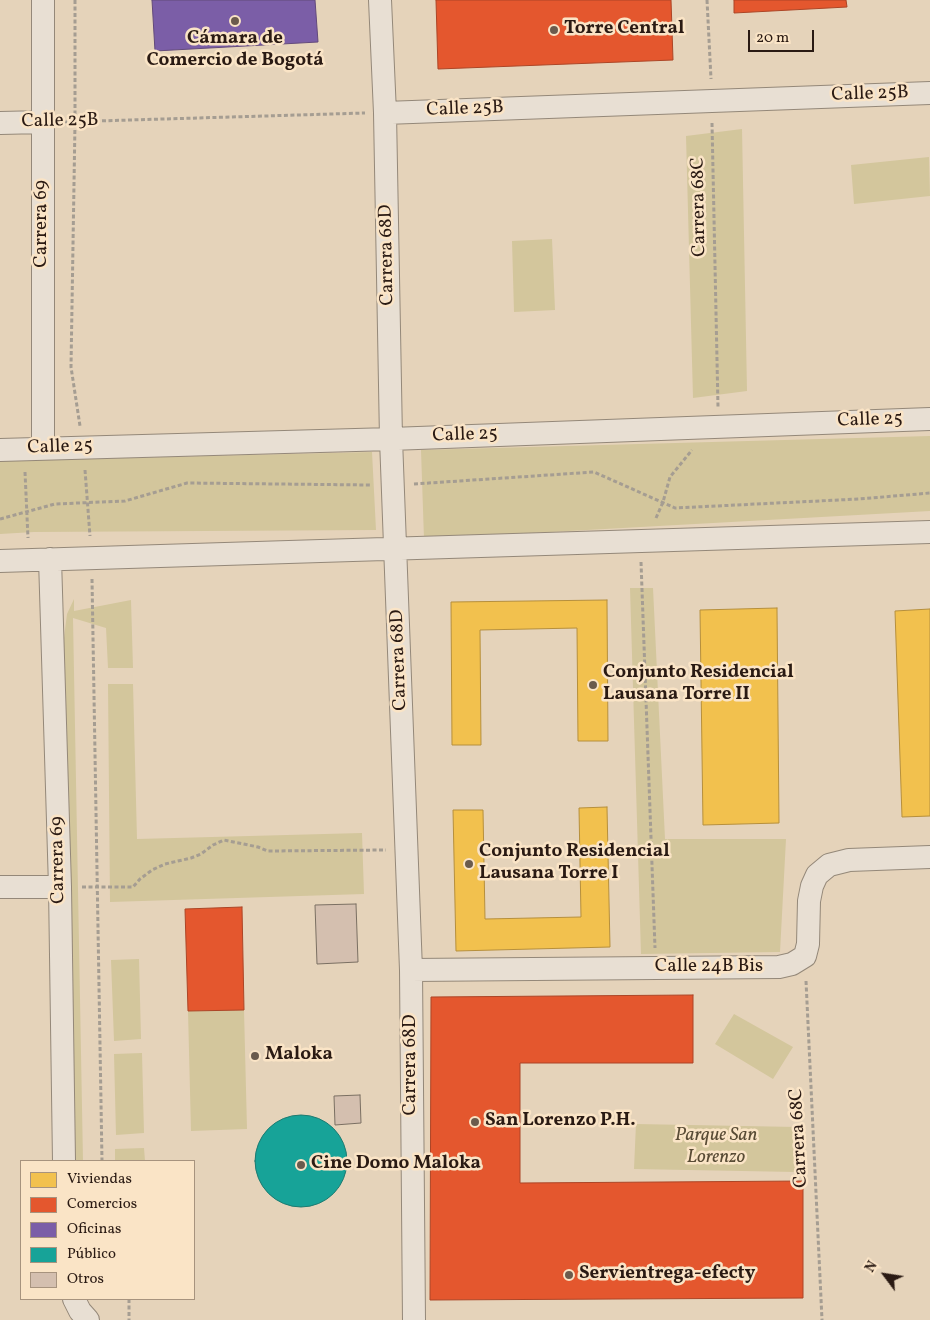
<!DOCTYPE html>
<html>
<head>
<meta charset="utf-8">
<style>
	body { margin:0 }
	#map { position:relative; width:930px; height:1320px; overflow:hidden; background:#e5d3ba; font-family:Vollkorn,serif }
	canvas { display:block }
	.legend { position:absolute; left:20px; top:1160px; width:175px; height:140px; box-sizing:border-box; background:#fae4c6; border:1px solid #a7937e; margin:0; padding:6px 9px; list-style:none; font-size:15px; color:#2a1a13 }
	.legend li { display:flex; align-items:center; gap:10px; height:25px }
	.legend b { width:25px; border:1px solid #a7937e }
	.north { position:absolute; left:860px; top:1250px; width:50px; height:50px; -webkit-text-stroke:4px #fae4c6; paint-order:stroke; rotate:301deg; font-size:14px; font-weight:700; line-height:20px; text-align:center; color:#2a1a13 }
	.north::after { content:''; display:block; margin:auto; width:18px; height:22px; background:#2a1a13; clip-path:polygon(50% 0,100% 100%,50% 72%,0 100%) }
	.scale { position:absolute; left:748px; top:30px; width:66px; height:22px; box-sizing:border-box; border:2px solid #2a1a13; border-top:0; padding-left:6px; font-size:15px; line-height:18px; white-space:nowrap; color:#2a1a13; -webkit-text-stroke:4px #fae4c6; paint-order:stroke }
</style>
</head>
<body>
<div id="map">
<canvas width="930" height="1320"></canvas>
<ul class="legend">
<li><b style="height:14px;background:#f2c14e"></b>Viviendas</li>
<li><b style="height:14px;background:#e4572e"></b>Comercios</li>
<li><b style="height:14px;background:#7b5ea7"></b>Oficinas</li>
<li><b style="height:14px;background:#17a398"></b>Público</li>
<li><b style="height:14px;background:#d4bfaf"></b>Otros</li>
</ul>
<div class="north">N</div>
<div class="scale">20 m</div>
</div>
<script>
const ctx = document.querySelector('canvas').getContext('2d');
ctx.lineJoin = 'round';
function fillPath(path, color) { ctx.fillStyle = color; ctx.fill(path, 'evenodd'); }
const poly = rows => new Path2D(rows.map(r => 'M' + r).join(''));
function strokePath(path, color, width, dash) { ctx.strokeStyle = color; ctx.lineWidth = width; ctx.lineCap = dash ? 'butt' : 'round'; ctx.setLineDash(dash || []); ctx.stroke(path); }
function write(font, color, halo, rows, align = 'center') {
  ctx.font = font + ' Vollkorn,serif'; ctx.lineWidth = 5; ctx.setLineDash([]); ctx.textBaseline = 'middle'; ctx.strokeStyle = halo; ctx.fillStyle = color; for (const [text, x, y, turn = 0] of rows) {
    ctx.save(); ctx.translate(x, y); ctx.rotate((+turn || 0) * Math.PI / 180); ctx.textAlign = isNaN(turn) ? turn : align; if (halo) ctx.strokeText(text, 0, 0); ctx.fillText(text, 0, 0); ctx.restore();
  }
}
fillPath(poly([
	[742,129,747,391,693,398,686,136],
	[929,157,930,196,854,204,851,165],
	[552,239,555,310,514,312,512,241],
	[930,436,930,511,424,539,421,450],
	[372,452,376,530,34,532,0,534,0,461],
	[630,588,653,588,665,839,786,839,780,952,641,954],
	[74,599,74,611,131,600,133,668,108,668,106,628,73,618,83,1161,74,1161,63,645,67,614],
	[108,684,133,684,137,839,362,833,364,894,110,902],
	[139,959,141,1039,114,1041,111,960],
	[244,1010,247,1129,191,1131,188,1011],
	[734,1014,793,1047,773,1079,715,1044],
	[142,1053,144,1133,116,1135,114,1054],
	[636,1124,797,1127,796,1172,634,1169],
	[144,1148,145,1161,115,1161,115,1149]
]), '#d3c69c');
const homes = poly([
	[607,600,608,741,578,741,577,628,480,630,481,745,452,745,451,602,607,600],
	[777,608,779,823,703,825,700,610,777,608],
	[930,609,930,816,902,817,895,611,930,609],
	[607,807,610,947,456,951,453,810,483,810,485,919,581,917,579,808,607,807]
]);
fillPath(homes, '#f2c14e');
strokePath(homes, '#b68f3c', 1);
const shops = poly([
	[436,0,671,0,673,60,438,69,436,0],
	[734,0,846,0,847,7,734,13,734,0],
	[242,907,244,1010,188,1011,185,909,242,907],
	[693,995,693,1063,520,1063,520,1183,803,1181,803,1298,430,1300,431,997,693,995]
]);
fillPath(shops, '#e4572e');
strokePath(shops, '#ac4526', 1);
const offices = poly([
	[152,0,315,0,318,42,155,51,152,0]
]);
fillPath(offices, '#7b5ea7');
strokePath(offices, '#634a7b', 1);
const public = poly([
	'255 1161a46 46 0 1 1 92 0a46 46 0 1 1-92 0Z'
]);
fillPath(public, '#17a398');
strokePath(public, '#1d7a70', 1);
const building = poly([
	[356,904,358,962,317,964,315,905,356,904],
	[360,1095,361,1123,335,1125,334,1096,360,1095]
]);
fillPath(building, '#d4bfaf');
strokePath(building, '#7a6f62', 1);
const minor = poly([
	[43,0,43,448],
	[380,0,385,113,391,439,411,970,414,1320],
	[385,113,930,93],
	[0,123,43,122],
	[0,450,391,439,930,419],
	[50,559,60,887,64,1161],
	[0,561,930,532],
	[0,887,60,887],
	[411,970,779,967,792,964,805,956,808,944,809,901,812,886,817,875,829,865,849,860,930,857],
	[74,1299,80,1311,88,1320]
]);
strokePath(minor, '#948879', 24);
strokePath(poly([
	[75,0,75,123,71,367,80,426],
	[707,0,711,79],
	[63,122,365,113],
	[712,123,718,407],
	[85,470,90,536],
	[25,472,28,538],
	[414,484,594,472,675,508,859,499,930,493],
	[656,518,663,502,670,477,692,450],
	[0,519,55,504,125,501,187,483,370,485],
	[641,562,655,948],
	[92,579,102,1161],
	[82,887,133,887,140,879,152,870,165,864,191,858,201,854,213,845,224,840,258,847,268,851,386,850],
	[806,981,822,1320],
	[129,1299,129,1320]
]), '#a59d92', 3, [4, 2.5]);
strokePath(minor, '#e8dfd3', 22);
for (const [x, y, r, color] of [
	[235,21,5,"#6b5b4d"],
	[554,30,5,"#6b5b4d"],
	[593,685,5,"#6b5b4d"],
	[469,864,5,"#6b5b4d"],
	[255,1056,5,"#6b5b4d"],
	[475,1122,5,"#6b5b4d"],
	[301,1165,5,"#6b5b4d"],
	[569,1275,5,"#6b5b4d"]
]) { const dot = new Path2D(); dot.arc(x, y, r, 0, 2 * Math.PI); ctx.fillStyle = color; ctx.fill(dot); strokePath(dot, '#fae4c6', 2); }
write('bold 19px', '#2a1a13', '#fae4c6', [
	["Torre Central",564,30],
	["Cámara de",235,40,"center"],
	["Comercio de Bogotá",235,62,"center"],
	["Conjunto Residencial",603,674],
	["Lausana Torre II",603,696],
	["Conjunto Residencial",479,853],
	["Lausana Torre I",479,875],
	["Maloka",265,1056],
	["San Lorenzo P.H.",485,1122],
	["Cine Domo Maloka",311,1165],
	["Servientrega-efecty",579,1275]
], 'left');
write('19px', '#2a1a13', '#fae4c6', [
	["Calle 25B",870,95,-2],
	["Calle 25B",465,110,-2],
	["Calle 25B",60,122,-1],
	["Carrera 68C",700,207,-91],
	["Carrera 69",43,224,-90],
	["Carrera 68D",388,255,-91],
	["Calle 25",870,421,-2],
	["Calle 25",465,436,-2],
	["Calle 25",60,448,-2],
	["Carrera 68D",400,660,-92],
	["Carrera 69",59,860,-91],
	["Calle 24B Bis",709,968],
	["Carrera 68D",412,1065,-90],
	["Carrera 68C",800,1138,-93]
]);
write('italic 19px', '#584b35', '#fae4c6', [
	["Parque San",716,1137],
	["Lorenzo",716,1159]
]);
</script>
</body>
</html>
